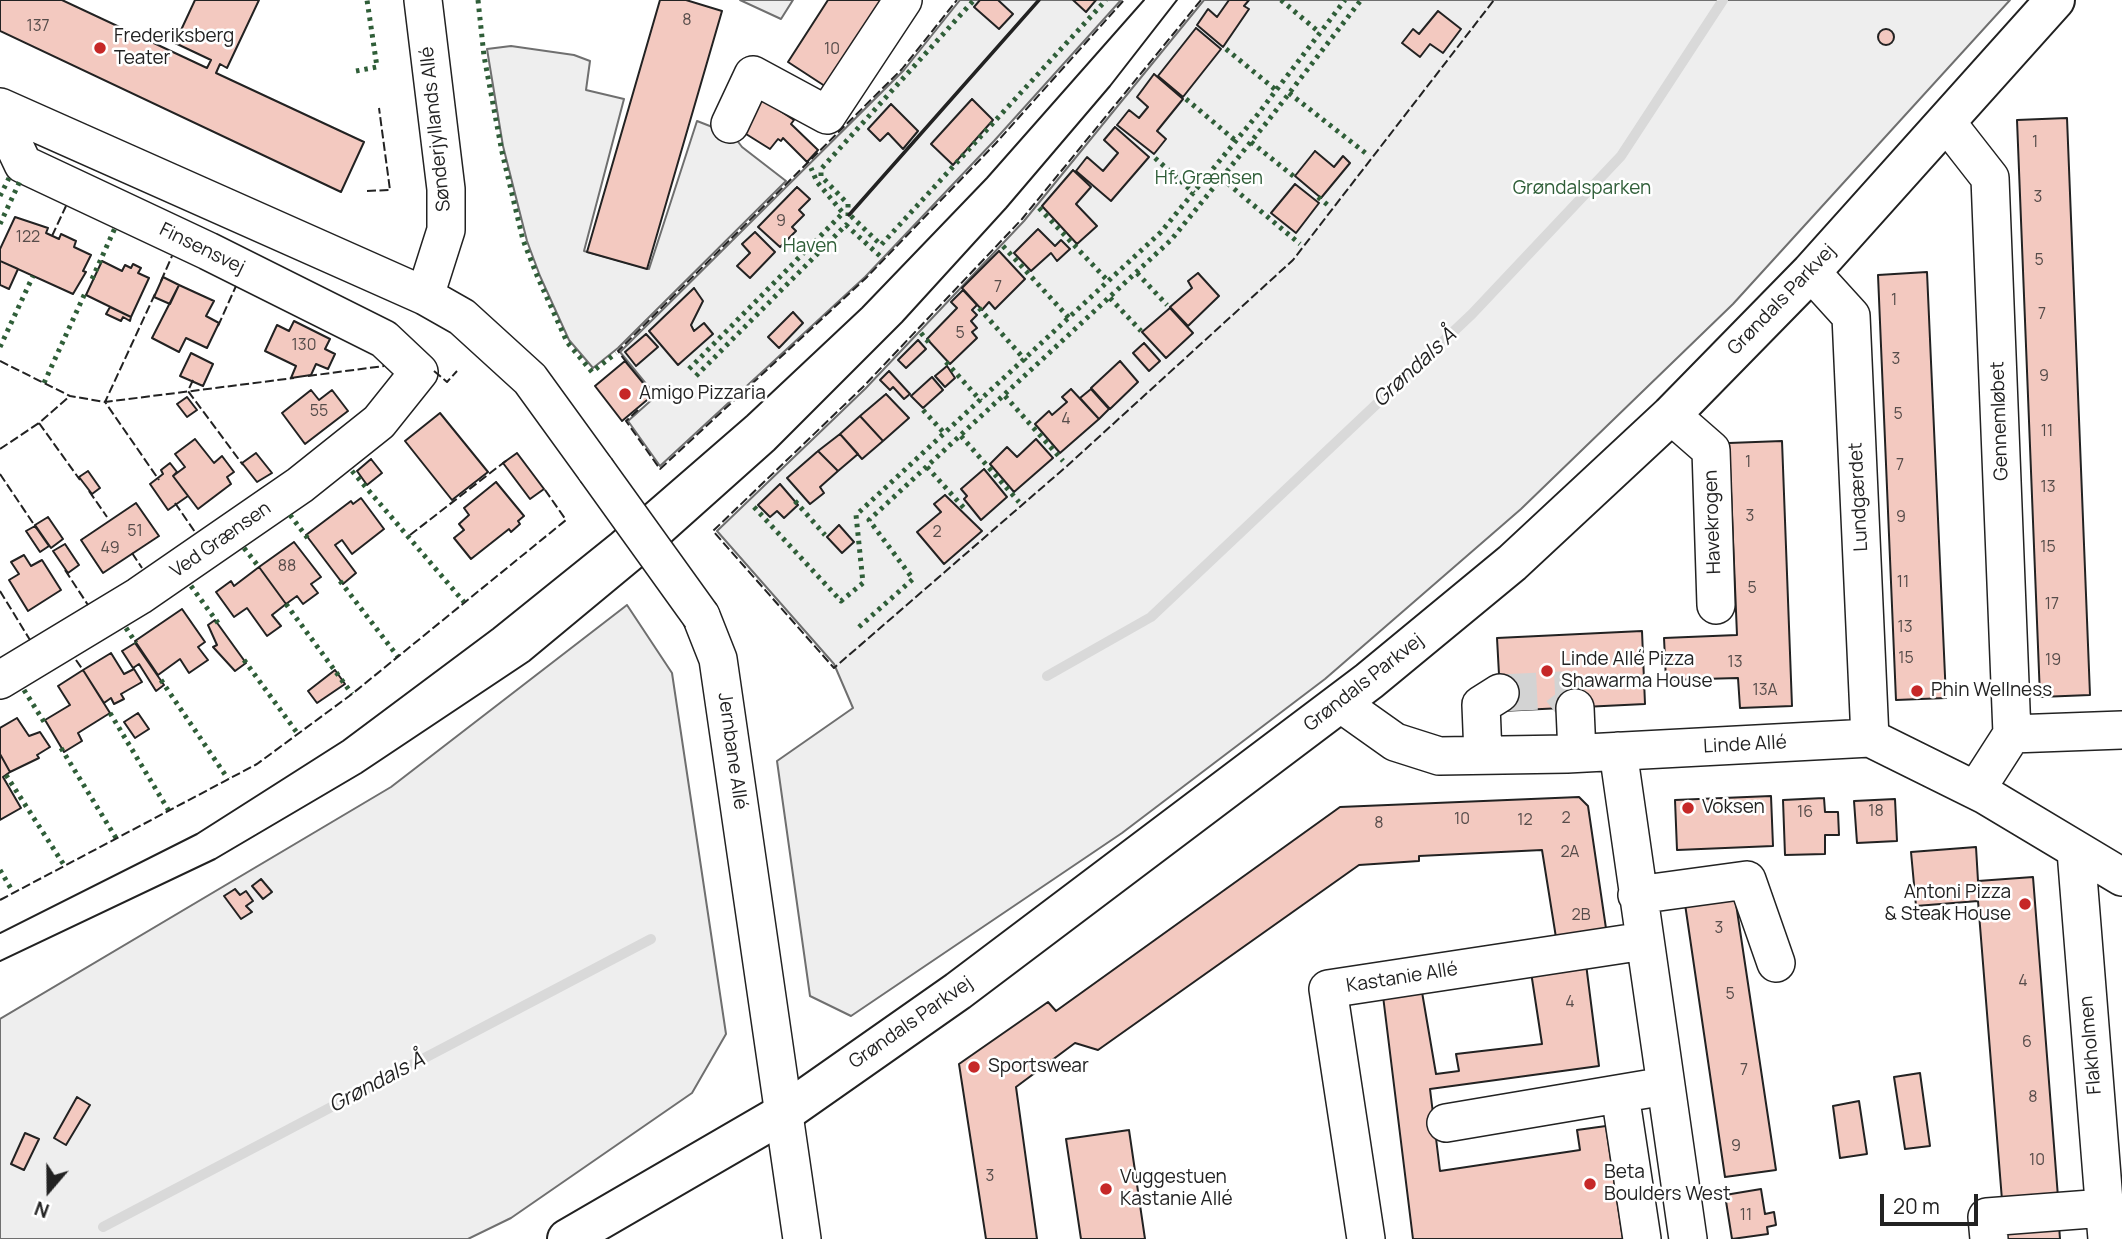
<!DOCTYPE html>
<html>
<head>
<meta charset="utf-8">
<style>
	body { margin:0 }
	#map { position:relative; width:2122px; height:1239px; overflow:hidden; background:#fff; font-family:Manrope,sans-serif }
	canvas { display:block }
	.north { position:absolute; left:14px; top:1155px; width:70px; height:70px; -webkit-text-stroke:5px #fff; paint-order:stroke; rotate:200deg; font-size:19px; font-weight:700; line-height:28px; text-align:center; color:#222 }
	.north::after { content:''; display:block; margin:auto; width:24px; height:32px; background:#222; clip-path:polygon(50% 0,100% 100%,50% 72%,0 100%) }
	.scale { position:absolute; left:1880px; top:1194px; width:98px; height:32px; box-sizing:border-box; border:4px solid #222; border-top:0; padding-left:9px; font-size:21px; line-height:24px; white-space:nowrap; color:#222; -webkit-text-stroke:5px #fff; paint-order:stroke }
</style>
</head>
<body>
<div id="map">
<canvas width="2122" height="1239"></canvas>
<div class="north">N</div>
<div class="scale">20 m</div>
</div>
<script>
const ctx = document.querySelector('canvas').getContext('2d');
ctx.lineJoin = 'round';
function fillPath(path, color) { ctx.fillStyle = color; ctx.fill(path, 'evenodd'); }
const poly = rows => new Path2D(rows.map(r => 'M' + r).join(''));
function strokePath(path, color, width, dash) { ctx.strokeStyle = color; ctx.lineWidth = width; ctx.lineCap = dash ? 'butt' : 'round'; ctx.setLineDash(dash || []); ctx.stroke(path); }
function write(font, color, halo, rows, align = 'center') {
  ctx.font = font + ' Manrope,sans-serif'; ctx.lineWidth = 5; ctx.setLineDash([]); ctx.textBaseline = 'middle'; ctx.strokeStyle = halo; ctx.fillStyle = color; for (const [text, x, y, turn = 0] of rows) {
    ctx.save(); ctx.translate(x, y); ctx.rotate((+turn || 0) * Math.PI / 180); ctx.textAlign = isNaN(turn) ? turn : align; if (halo) ctx.strokeText(text, 0, 0); ctx.fillText(text, 0, 0); ctx.restore();
  }
}
const green = poly([
	[740,0,793,0,781,19,740,0],
	[960,0,1121,0,994,141,865,277,660,466,628,421,656,396,620,352,904,70,960,0],
	[1204,0,2010,0,1733,304,1521,509,1325,679,1122,833,851,1016,810,996,777,761,853,708,834,664,717,531,865,389,1024,221,1204,0],
	[511,46,574,55,590,61,586,90,624,99,584,251,649,269,697,121,733,135,742,147,786,181,618,348,593,368,569,340,540,276,527,241,503,146,487,49,511,46],
	[627,605,672,673,726,1034,692,1093,511,1218,468,1239,0,1239,0,1019,391,787,627,605]
]);
fillPath(green, '#eee');
strokePath(green, '#6f6f6f', 2);
strokePath(poly([
	[1047,676,1151,617,1472,314,1621,156,1723,0],
	[103,1227,651,939]
]), '#d9d9d9', 10);
const building = poly([
	[0,0,62,0,207,68,211,60,175,43,195,0,259,0,227,68,220,64,216,73,364,142,341,192,0,31,0,0],
	[660,0,686,0,722,11,647,269,587,252,660,0],
	[828,0,893,0,834,92,788,62,828,0],
	[980,0,998,0,1013,14,999,29,974,7,980,0],
	[1073,0,1096,0,1086,12,1073,0],
	[1229,0,1249,0,1244,6,1249,9,1223,47,1197,25,1208,9,1217,17,1229,0],
	[1438,11,1461,29,1443,53,1430,44,1420,57,1402,43,1413,29,1419,34,1438,11],
	[1196,28,1221,49,1183,97,1158,76,1196,28],
	'1878 37a8 8 0 1 1 16 0a8 8 0 1 1-16 0Z',
	[1154,74,1183,99,1157,131,1166,139,1154,154,1117,125,1129,110,1139,118,1148,107,1137,97,1154,74],
	[759,97,794,120,791,124,818,150,807,162,783,138,781,141,778,139,770,149,738,129,759,97],
	[972,99,993,120,953,165,931,144,972,99],
	[891,104,918,131,903,149,888,133,880,141,868,129,891,104],
	[2067,118,2090,695,2040,697,2017,120,2067,118],
	[1115,127,1149,157,1111,201,1076,171,1087,157,1103,171,1118,153,1104,140,1115,127],
	[1315,151,1334,167,1343,156,1350,163,1321,198,1295,176,1315,151],
	[1073,170,1091,187,1076,204,1097,226,1077,244,1042,206,1073,170],
	[1295,184,1319,203,1296,233,1271,213,1295,184],
	[797,187,810,199,799,210,804,215,792,227,796,231,780,247,758,227,797,187],
	[15,217,48,228,46,233,59,239,61,234,76,241,74,247,91,255,83,271,86,272,73,294,0,261,0,249,15,217],
	[1038,229,1055,246,1061,240,1070,249,1057,261,1051,253,1031,271,1014,253,1038,229],
	[755,232,775,252,750,278,737,266,750,253,742,244,755,232],
	[999,251,1025,279,995,309,989,302,982,310,962,288,999,251],
	[0,261,18,269,9,289,0,285,0,261],
	[102,261,122,271,125,265,131,268,133,264,141,268,138,273,149,278,131,317,86,295,102,261],
	[1927,272,1946,698,1896,700,1878,275,1927,272],
	[1198,273,1219,296,1188,326,1170,307,1192,288,1188,281,1198,273],
	[163,277,179,285,170,304,154,297,163,277],
	[179,285,214,301,206,316,219,323,207,348,186,338,179,352,152,338,179,285],
	[694,288,703,301,691,325,694,331,704,323,713,334,678,365,649,331,694,288],
	[963,290,977,305,972,310,977,315,971,321,977,328,972,332,977,338,950,364,927,339,957,308,951,302,963,290],
	[110,307,131,317,130,321,123,317,121,321,106,314,110,307],
	[1170,308,1193,333,1166,358,1142,332,1170,308],
	[793,312,803,323,779,348,768,337,793,312],
	[294,321,330,339,325,349,335,354,328,369,316,364,311,375,291,378,296,366,265,351,277,325,289,331,294,321],
	[646,334,658,347,636,366,625,352,646,334],
	[918,340,926,349,906,368,898,360,918,340],
	[1144,343,1160,361,1149,371,1133,353,1144,343],
	[191,353,213,364,203,386,180,376,191,353],
	[625,361,653,395,622,421,595,386,625,361],
	[1120,361,1138,382,1110,409,1091,388,1120,361],
	[947,366,955,378,945,387,935,376,947,366],
	[889,371,910,394,904,399,893,387,890,390,880,380,889,371],
	[932,377,943,390,923,408,911,396,932,377],
	[1071,389,1099,419,1060,453,1035,424,1049,411,1052,415,1067,402,1062,397,1071,389],
	[1091,389,1109,409,1099,419,1080,398,1091,389],
	[311,390,319,400,332,390,348,411,305,444,282,413,311,390],
	[886,394,909,418,883,441,860,416,886,394],
	[187,397,197,410,187,417,177,404,187,397],
	[440,413,488,472,452,500,405,441,440,413],
	[860,416,883,441,862,459,840,434,860,416],
	[840,434,858,454,838,471,818,451,840,434],
	[195,439,214,463,222,456,234,472,227,477,231,484,198,509,173,476,185,467,175,454,195,439],
	[1036,439,1053,458,1014,492,990,464,1007,447,1017,457,1036,439],
	[1782,441,1792,706,1740,708,1738,678,1666,680,1664,638,1737,635,1729,443,1782,441],
	[818,451,838,471,820,487,824,493,810,504,787,478,818,451],
	[256,453,272,473,257,482,242,463,256,453],
	[517,453,544,489,530,499,503,463,517,453],
	[371,459,382,473,367,485,357,471,371,459],
	[170,463,177,472,173,476,188,496,168,510,150,484,163,474,161,470,170,463],
	[984,469,1007,497,981,520,964,499,967,496,961,489,984,469],
	[88,471,100,488,92,494,79,477,88,471],
	[496,482,524,516,518,521,520,524,511,532,509,529,471,559,454,538,464,530,459,524,469,515,464,508,496,482],
	[780,484,798,505,784,518,777,511,770,517,758,505,780,484],
	[945,495,982,531,944,564,917,532,941,512,934,504,945,495],
	[361,498,384,529,352,554,342,540,335,545,356,573,343,584,306,535,351,501,353,504,361,498],
	[136,503,159,536,103,573,81,540,136,503],
	[48,517,63,539,51,548,35,525,48,517],
	[839,525,854,542,842,553,827,537,839,525],
	[35,526,49,546,40,552,26,531,35,526],
	[294,542,321,577,311,584,318,593,303,604,297,596,286,604,259,567,294,542],
	[65,544,79,565,68,573,53,551,65,544],
	[24,555,31,566,42,560,61,590,28,611,9,580,19,574,11,562,24,555],
	[259,567,286,604,272,615,281,626,267,636,247,608,234,617,216,592,231,581,234,586,259,567],
	[182,609,205,642,198,647,208,660,189,673,180,659,158,675,135,641,182,609],
	[215,620,246,663,235,671,213,647,217,645,208,625,215,620],
	[1642,631,1645,704,1501,711,1497,638,1642,631],
	[135,643,164,685,156,691,139,664,133,668,122,651,135,643],
	[111,653,124,674,134,669,142,682,121,694,124,699,114,704,111,698,104,703,83,670,111,653],
	[83,670,110,713,78,733,82,741,64,752,45,720,70,705,58,686,83,670],
	[335,670,345,684,317,703,308,691,335,670],
	[138,713,149,729,135,738,124,722,138,713],
	[17,718,29,736,40,732,50,747,37,755,39,758,10,772,0,754,0,728,17,718],
	[0,754,10,772,3,777,21,808,0,820,0,754],
	[1771,796,1773,846,1677,850,1675,800,1771,796],
	[1579,797,1588,806,1608,942,1558,950,1542,850,1419,856,1419,861,1359,865,1098,1050,1075,1043,1016,1087,1037,1239,986,1239,959,1064,1048,1002,1056,1011,1340,807,1579,797],
	[1824,798,1825,812,1838,812,1839,835,1825,835,1825,854,1785,855,1783,800,1824,798],
	[1895,799,1897,841,1857,843,1854,801,1895,799],
	[1976,847,1978,881,2033,877,2058,1197,2002,1200,1978,901,1916,906,1911,852,1976,847],
	[261,879,272,892,263,899,252,886,261,879],
	[235,889,240,895,246,891,253,901,246,906,252,912,241,919,224,896,235,889],
	[1735,897,1776,1170,1725,1177,1685,904,1735,897],
	[1586,964,1599,1066,1430,1089,1440,1171,1580,1150,1577,1130,1606,1126,1623,1239,1413,1239,1383,996,1422,992,1436,1074,1459,1071,1456,1054,1542,1044,1531,972,1586,964],
	[1920,1073,1930,1146,1905,1149,1894,1077,1920,1073],
	[77,1097,90,1105,66,1145,54,1138,77,1097],
	[1859,1101,1867,1154,1840,1158,1833,1106,1859,1101],
	[1129,1130,1145,1239,1081,1239,1066,1139,1129,1130],
	[25,1133,39,1139,24,1170,11,1164,25,1133],
	[1761,1189,1765,1214,1774,1212,1776,1225,1767,1227,1768,1234,1732,1239,1725,1195,1761,1189],
	[2059,1225,2060,1239,2006,1239,2006,1229,2059,1225]
]);
fillPath(building, '#f3c9c0');
strokePath(building, '#222', 2);
strokePath(poly([
	[1500,693,1561,690,1575,708]
]), '#d3d3d3', 37, [37, 18]);
const minor = poly([
	[423,0,446,189,446,230,425,296],
	[0,107,425,296,462,317,530,379,596,470],
	[0,116,23,164,208,251,384,339,419,372,379,422,300,485,139,596,0,680],
	[1947,123,1990,178,2012,734],
	[730,124,753,75,827,115,903,0],
	[1811,272,1851,316,1870,738],
	[1671,415,1711,450,1716,605],
	[701,616,718,659,802,1239],
	[1340,703,1395,742,1439,756,1567,754,1870,738,1985,795,2122,877],
	[1575,708,1577,753],
	[1618,751,1688,1239],
	[1483,755,1481,705,1500,693],
	[1976,790,2012,734,2122,730],
	[2076,851,2107,1239],
	[1637,895,1747,880,1776,963],
	[1620,1094,1642,1239],
	[1446,1123,1665,1086],
	[1366,1239,1328,989,1644,941],
	[1989,1239,1987,1217,2104,1208]
]);
const major = poly([
	[567,1239,784,1113,958,991,1369,681,1512,563,1671,415,1811,272,2055,0]
]);
strokePath(minor, '#222', 40);
strokePath(major, '#222', 42);
strokePath(minor, '#fff', 37);
strokePath(major, '#fff', 38);
strokePath(poly([
	[0,933,197,834,343,741,493,629,611,534,747,416,862,308,987,178,1144,0],
	[0,961,215,859,361,773,529,661,652,559,774,450,902,322,1006,208,1110,86,1177,0]
]), '#222', 2);
const minorBridge = poly([
	[596,470,701,616]
]);
strokePath(minorBridge, '#222', 40, []);
strokePath(minorBridge, '#fff', 37);
strokePath(poly([
	[478,0,484,56,502,152,523,240,538,278,567,342,592,372,616,353],
	[1281,0,1320,33],
	[1226,49,1276,90],
	[356,71,377,67,367,0],
	[1289,93,1368,155],
	[1186,99,1236,141],
	[1251,142,1297,179],
	[1155,158,1194,193],
	[1221,178,1300,244],
	[0,196,9,178],
	[1318,197,1329,206],
	[1039,208,1109,282],
	[848,216,848,204,821,176,821,169,974,0],
	[851,216,881,245,1106,0],
	[0,224,20,181],
	[1003,246,1070,319],
	[1137,273,1167,305],
	[92,279,115,228],
	[1110,298,1141,331],
	[979,308,1026,361],
	[921,333,930,344],
	[0,347,33,276],
	[946,362,981,401],
	[689,369,843,213,817,182,811,168],
	[696,376,846,225,880,256],
	[44,383,86,291],
	[1005,396,1063,461],
	[923,410,945,434],
	[961,436,1019,502],
	[927,467,964,508],
	[352,471,464,602],
	[795,501,825,535],
	[754,507,841,601,863,583,856,515,1161,232,1258,114,1345,0],
	[290,515,309,540],
	[244,548,259,567],
	[340,581,398,657],
	[191,586,218,623],
	[286,604,352,694],
	[859,627,913,579,869,520,1171,240,1267,122,1361,0],
	[126,628,136,643],
	[244,660,298,734],
	[161,680,228,779],
	[24,690,46,725],
	[110,713,169,811],
	[61,748,116,838],
	[6,775,64,865],
	[0,870,13,892]
]), '#2f5e38', 5, [3.5, 5]);
strokePath(poly([
	[1201,0,1022,219,863,387,713,531,834,668,1067,466,1293,260,1494,0],
	[367,191,390,190,379,108],
	[52,236,66,206],
	[161,281,172,256],
	[155,294,105,402,159,480],
	[218,326,236,286],
	[0,361,70,396,105,402,294,378],
	[627,363,618,351,902,69,957,0],
	[434,371,447,382,457,371],
	[308,376,384,366],
	[193,380,188,391,243,465],
	[638,410,626,421,660,469,866,278,996,143,1124,0],
	[39,423,80,480],
	[0,449,39,423,70,396],
	[0,474,37,529],
	[89,491,107,517],
	[175,503,195,532],
	[410,535,507,460],
	[132,553,142,568],
	[65,570,88,605],
	[0,591,30,640],
	[76,660,83,670],
	[0,900,257,764,352,694,566,520,543,487]
]), '#222', 2, [9, 3.5]);
strokePath(poly([
	[849,215,1039,0]
]), '#222', 3.5);
for (const [x, y, r, color] of [
	[100,48,7,"#c62828"],
	[625,394,7,"#c62828"],
	[1547,671,7,"#c62828"],
	[1917,691,7,"#c62828"],
	[1688,808,7,"#c62828"],
	[2025,904,7,"#c62828"],
	[974,1067,7,"#c62828"],
	[1590,1184,7,"#c62828"],
	[1106,1189,7,"#c62828"]
]) { const dot = new Path2D(); dot.arc(x, y, r, 0, 2 * Math.PI); ctx.fillStyle = color; ctx.fill(dot); strokePath(dot, '#fff', 2.5); }
write('16px', '#564c4a', null, [
	["8",687,21],
	["137",38,27],
	["10",832,50],
	["1",2035,143],
	["3",2038,198],
	["9",781,222],
	["122",28,238],
	["5",2039,261],
	["7",998,288],
	["1",1894,301],
	["7",2042,315],
	["5",960,334],
	["130",304,346],
	["3",1896,360],
	["9",2044,377],
	["55",319,412],
	["5",1898,415],
	["4",1066,420],
	["11",2047,432],
	["1",1748,463],
	["7",1900,466],
	["13",2048,488],
	["3",1750,517],
	["9",1901,518],
	["51",135,532],
	["2",937,533],
	["15",2048,548],
	["49",110,549],
	["88",287,567],
	["11",1903,583],
	["5",1752,589],
	["17",2052,605],
	["13",1905,628],
	["15",1906,659],
	["19",2053,661],
	["13",1735,663],
	["13A",1765,691],
	["18",1876,812],
	["16",1805,813],
	["2",1566,819],
	["10",1462,820],
	["12",1525,821],
	["8",1379,824],
	["2A",1570,853],
	["2B",1581,916],
	["3",1719,929],
	["4",2023,982],
	["5",1730,995],
	["4",1570,1003],
	["6",2027,1043],
	["7",1744,1071],
	["8",2033,1098],
	["9",1736,1147],
	["10",2037,1161],
	["3",990,1177],
	["11",1746,1216]
]);
write('19px', '#222', '#fff', [
	["Frederiksberg",114,37],
	["Teater",114,59],
	["Amigo Pizzaria",639,394],
	["Linde Allé Pizza",1561,660],
	["Shawarma House",1561,682],
	["Phin Wellness",1931,691],
	["Voksen",1702,808],
	["Antoni Pizza",2011,893,"right"],
	["& Steak House",2011,915,"right"],
	["Sportswear",988,1067],
	["Beta",1604,1173],
	["Boulders West",1604,1195],
	["Vuggestuen",1120,1178],
	["Kastanie Allé",1120,1200]
], 'left');
write('19px', '#222', '#fff', [
	["Sønderjyllands Allé",436,129,-96],
	["Finsensvej",202,249,26],
	["Grøndals Parkvej",1782,300,-46],
	["Gennemløbet",2000,421,-92],
	["Lundgærdet",1859,497,-93],
	["Havekrogen",1713,522,-92],
	["Ved Grænsen",221,540,-35],
	["Grøndals Parkvej",1364,683,-38],
	["Linde Allé",1745,745,-3],
	["Jernbane Allé",732,751,82],
	["Kastanie Allé",1402,978,-9],
	["Grøndals Parkvej",911,1023,-35],
	["Flakholmen",2091,1045,-95]
]);
write('19px', '#2f5e38', '#fff', [
	["Hf. Grænsen",1209,179],
	["Grøndalsparken",1582,189],
	["Haven",810,247]
]);
write('italic 21px', '#222', '#fff', [
	["Grøndals Å",1415,368,-43],
	["Grøndals Å",377,1083,-28]
]);
</script>
</body>
</html>
